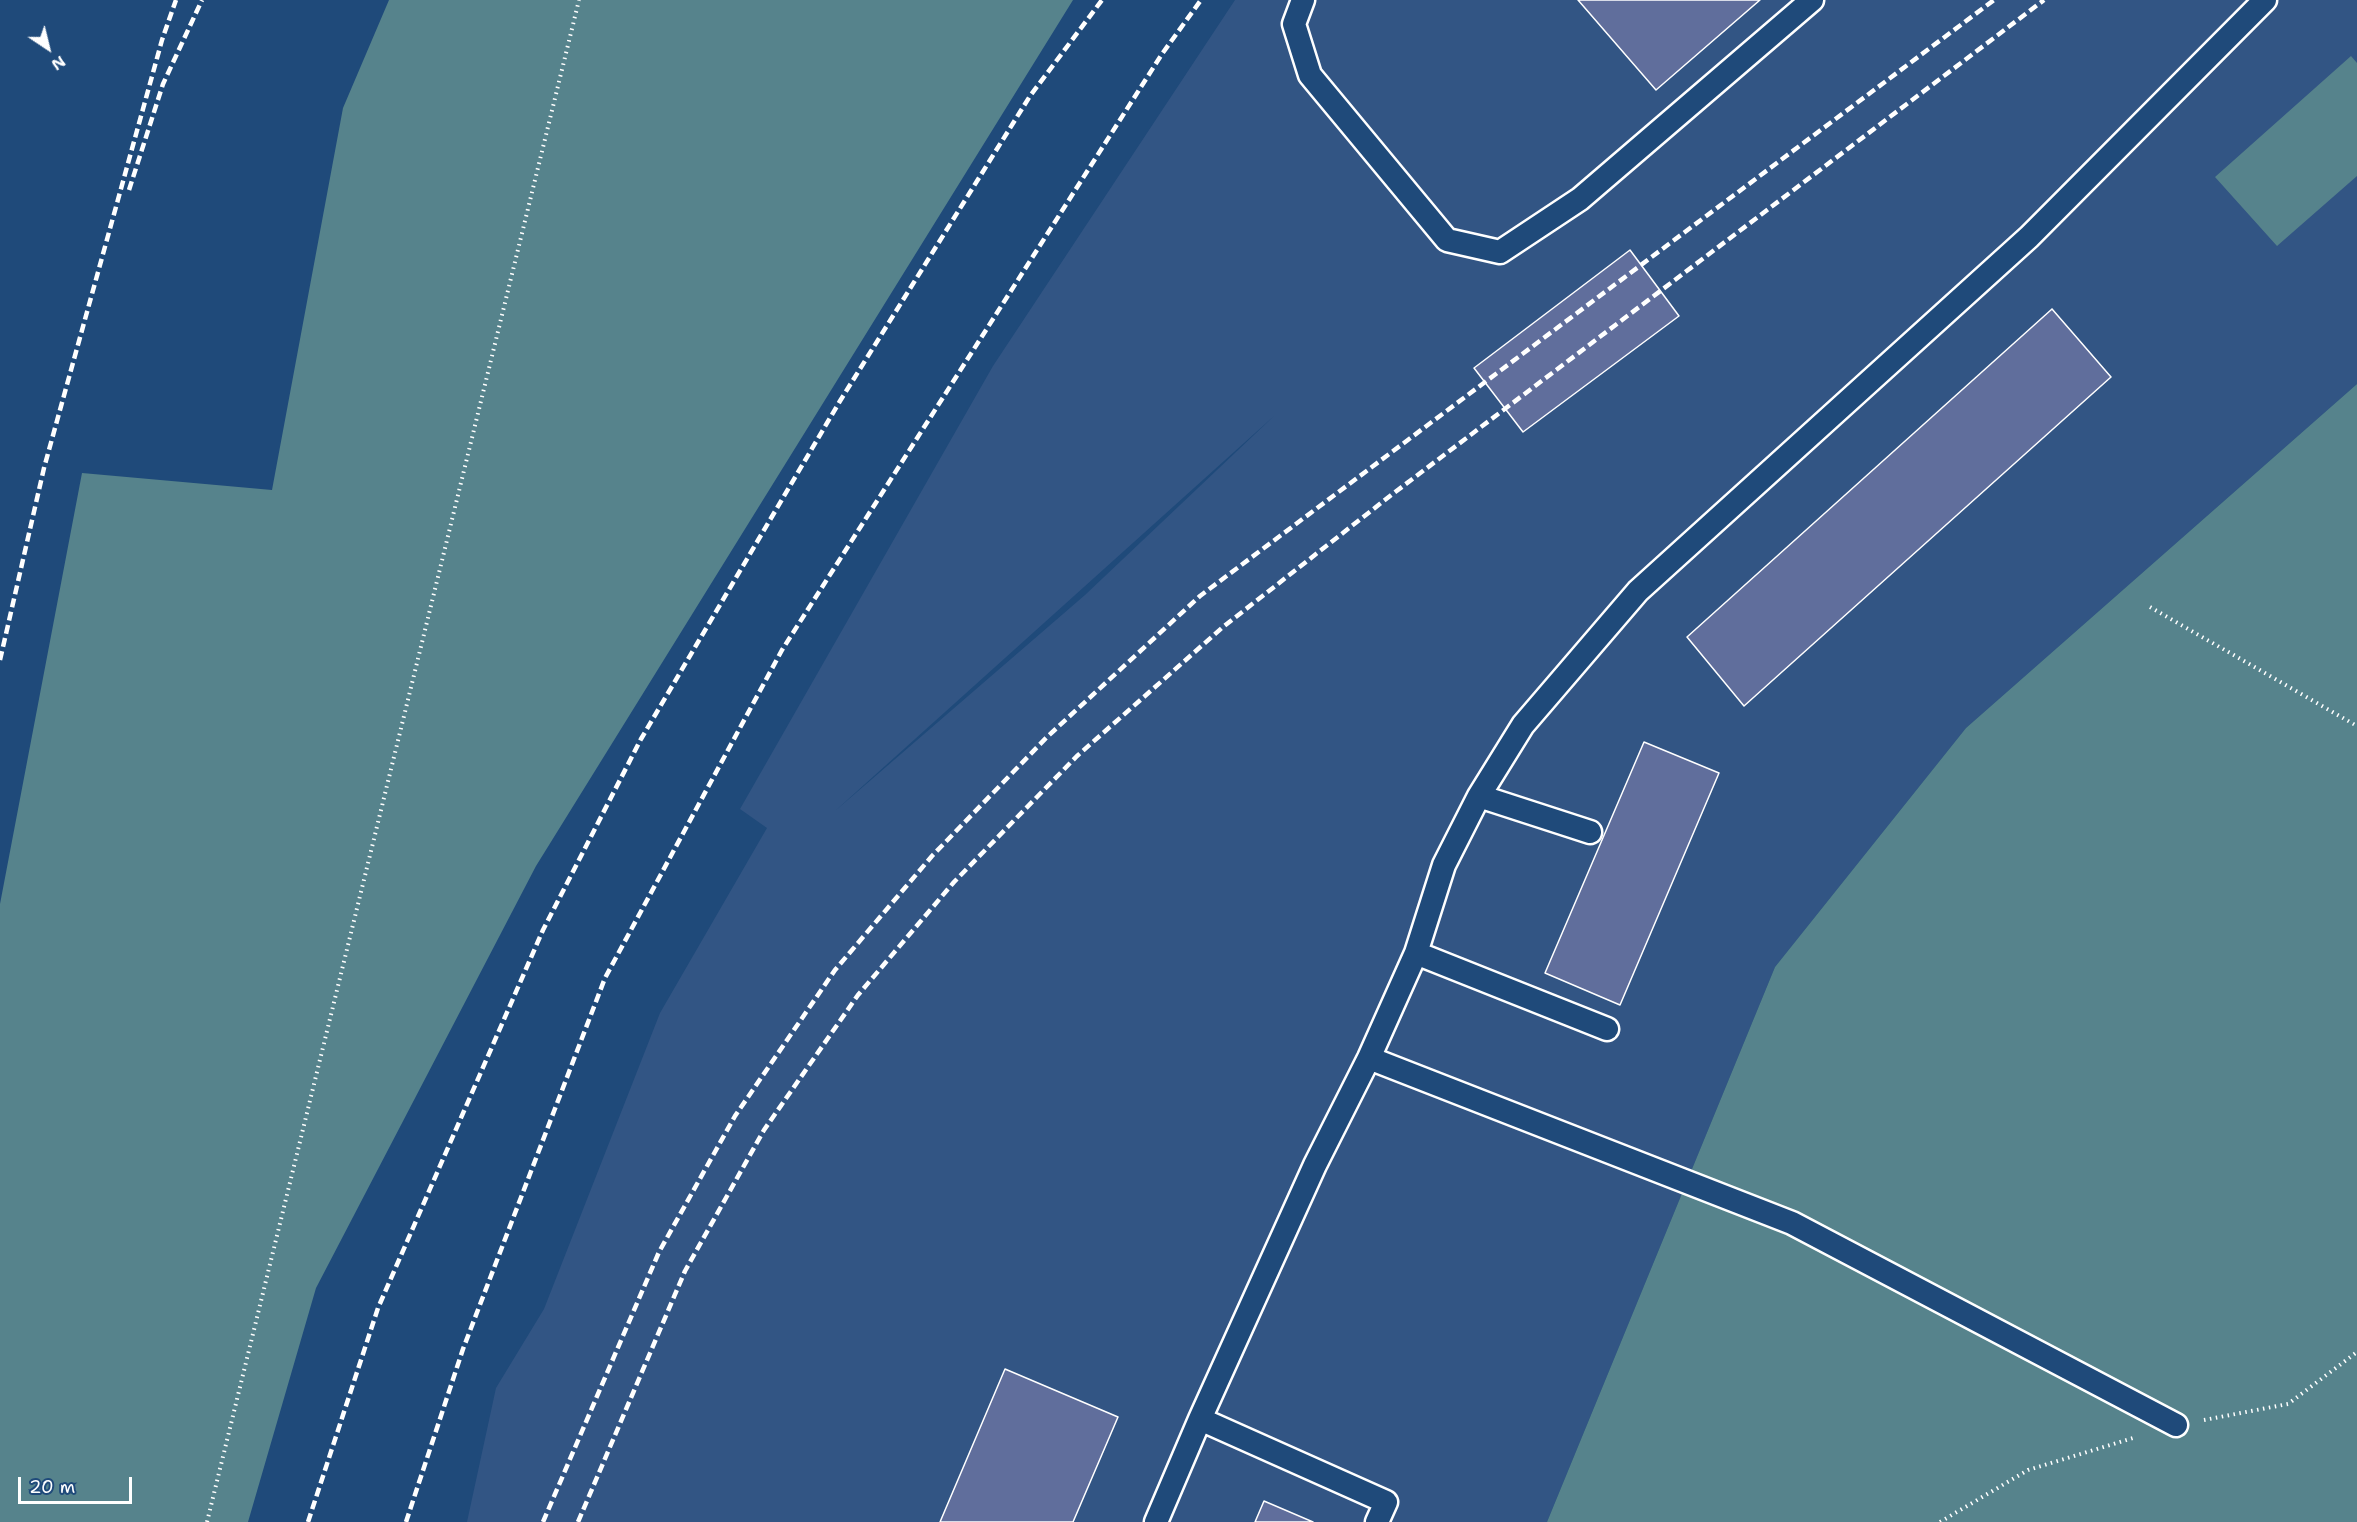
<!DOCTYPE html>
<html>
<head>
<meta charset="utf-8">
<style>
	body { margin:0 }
	#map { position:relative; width:2357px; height:1522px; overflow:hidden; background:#1f4a7a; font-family:"Shantell Sans",sans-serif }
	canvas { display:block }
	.north { position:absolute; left:18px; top:18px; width:60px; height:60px; -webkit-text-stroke:4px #1f4a7a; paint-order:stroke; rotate:145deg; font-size:16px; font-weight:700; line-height:24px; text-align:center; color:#fff }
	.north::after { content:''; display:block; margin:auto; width:21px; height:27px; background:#fff; clip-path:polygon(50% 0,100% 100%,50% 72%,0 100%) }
	.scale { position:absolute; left:18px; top:1477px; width:114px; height:27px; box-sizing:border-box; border:3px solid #fff; border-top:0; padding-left:8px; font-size:18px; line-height:21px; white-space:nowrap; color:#fff; -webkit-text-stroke:4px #1f4a7a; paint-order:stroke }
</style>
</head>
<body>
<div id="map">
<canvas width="2357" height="1522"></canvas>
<div class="north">N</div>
<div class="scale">20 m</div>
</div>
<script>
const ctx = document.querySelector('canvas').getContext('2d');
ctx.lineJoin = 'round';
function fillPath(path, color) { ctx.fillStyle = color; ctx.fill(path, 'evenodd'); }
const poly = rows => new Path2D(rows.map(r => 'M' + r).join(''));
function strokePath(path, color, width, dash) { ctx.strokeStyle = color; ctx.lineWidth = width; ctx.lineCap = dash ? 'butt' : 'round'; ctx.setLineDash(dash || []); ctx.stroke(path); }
fillPath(poly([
	[1235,0,2357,0,2357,384,1966,728,1775,967,1547,1522,467,1522,496,1388,544,1309,660,1013,767,828,740,809,993,366],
	[1274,416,1085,595,835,811]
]), '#325584');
fillPath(poly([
	[389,0,1073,0,536,866,316,1288,248,1522,0,1522,0,904,82,473,272,490,343,108],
	[2351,56,2357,63,2357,176,2277,246,2215,177],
	[2357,384,2357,1522,1547,1522,1775,967,1966,728]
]), '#56838c');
const building = poly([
	[1578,0,1760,0,1656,90,1578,0],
	[1630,250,1679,316,1523,432,1474,368,1630,250],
	[2052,309,2111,377,1744,706,1687,637,2052,309],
	[1644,742,1719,773,1620,1005,1545,973,1644,742],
	[1005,1369,1118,1417,1073,1522,940,1522,1005,1369],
	[1264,1501,1313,1522,1255,1522,1264,1501]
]);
fillPath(building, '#606e9c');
strokePath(building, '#fff', 1.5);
const service = poly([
	[1303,0,1294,24,1310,75,1447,240,1500,252,1580,199,1812,0],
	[1479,796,1590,832],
	[1416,953,1607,1029],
	[1369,1058,1792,1223,2176,1425],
	[1200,1419,1386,1502,1377,1522],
	[1156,1522,1200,1419,1315,1165,1369,1058,1416,953,1444,865,1479,796,1523,725,1638,591,2029,237,2265,0]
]);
strokePath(service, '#fff', 27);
strokePath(poly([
	[2150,607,2357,726],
	[2204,1420,2288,1404,2357,1352],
	[207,1522,579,0],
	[1940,1522,2028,1470,2133,1438]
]), '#fff', 4, [1.5, 4.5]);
strokePath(service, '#1f4a7a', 22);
strokePath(poly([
	[129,190,163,84,202,0],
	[0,660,44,468,162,40,176,0],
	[308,1522,378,1308,543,930,641,739,840,401,1030,96,1102,0],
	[406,1522,463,1349,605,978,782,650,1162,54,1201,0],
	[543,1522,659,1252,735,1116,835,970,932,856,1047,737,1200,596,1994,0],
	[578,1522,685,1271,764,1130,858,995,954,882,1077,756,1223,627,1390,496,2044,0]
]), '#fff', 4.5, [9, 4.5]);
</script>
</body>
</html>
